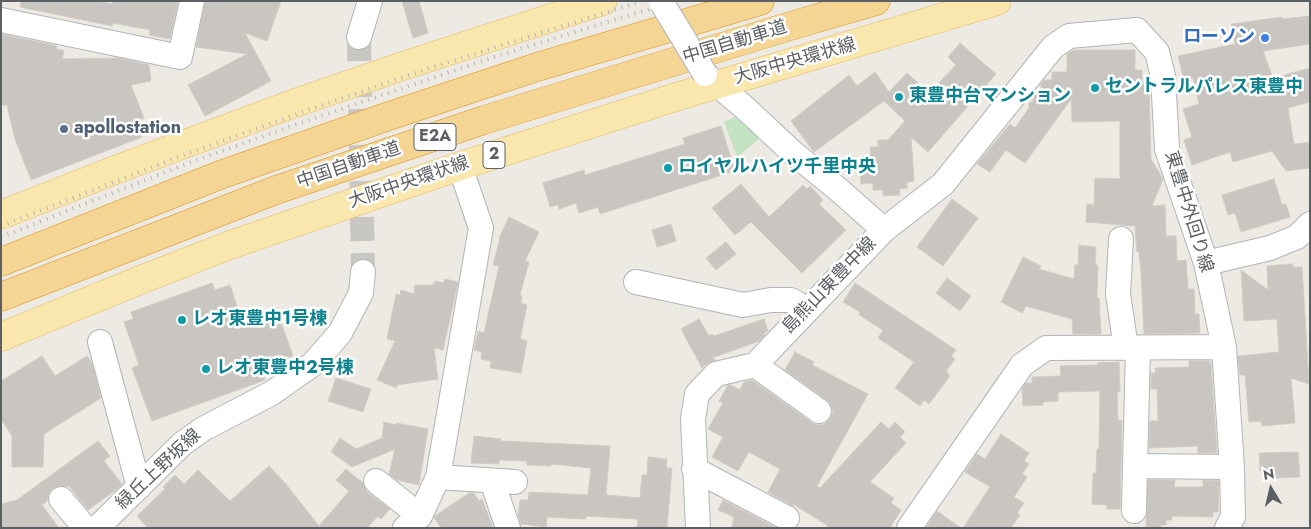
<!DOCTYPE html>
<html>
<head>
<meta charset="utf-8">
<style>
	body { margin:0 }
	#map { position:relative; width:1311px; height:529px; overflow:hidden; background:#edeae4; font-family:Jost,sans-serif }
	canvas { display:block }
	.frame { position:absolute; inset:0; border:2px solid #5c5f63; pointer-events:none }
	.north { position:absolute; left:1246px; top:464px; width:50px; height:50px; -webkit-text-stroke:4px #fff; paint-order:stroke; rotate:351deg; font-size:14px; font-weight:700; line-height:20px; text-align:center; color:#5c5f63 }
	.north::after { content:''; display:block; margin:auto; width:18px; height:22px; background:#5c5f63; clip-path:polygon(50% 0,100% 100%,50% 72%,0 100%) }
</style>
</head>
<body>
<div id="map">
<canvas width="1311" height="529"></canvas>
<div class="frame"></div>
<div class="north">N</div>
</div>
<script>
const ctx = document.querySelector('canvas').getContext('2d');
ctx.lineJoin = 'round';
function fillPath(path, color) { ctx.fillStyle = color; ctx.fill(path, 'evenodd'); }
const poly = rows => new Path2D(rows.map(r => 'M' + r).join(''));
function strokePath(path, color, width, dash) { ctx.strokeStyle = color; ctx.lineWidth = width; ctx.lineCap = dash ? 'butt' : 'round'; ctx.setLineDash(dash || []); ctx.stroke(path); }
function write(font, color, halo, rows, align = 'center') {
  ctx.font = font + ' Jost,"Noto Sans JP",sans-serif'; ctx.lineWidth = 5; ctx.setLineDash([]); ctx.textBaseline = 'middle'; ctx.strokeStyle = halo; ctx.fillStyle = color; for (const [text, x, y, turn = 0] of rows) {
    ctx.save(); ctx.translate(x, y); ctx.rotate((+turn || 0) * Math.PI / 180); ctx.textAlign = isNaN(turn) ? turn : align; if (halo) ctx.strokeText(text, 0, 0); ctx.fillText(text, 0, 0); ctx.restore();
  }
}
fillPath(poly([
	[735,117,759,137,757,141,737,157,724,122]
]), '#c4e3c2');
const building = poly([
	[21,1,96,1,112,4,113,1,178,1,170,39,149,35,150,30,113,23,112,26,20,7,21,1],
	[205,1,281,1,267,41,245,33,271,81,205,116,188,85,247,54,196,47,205,1],
	[402,1,419,1,428,33,413,38,402,1],
	[1310,16,1310,44,1263,51,1273,78,1310,68,1310,102,1288,108,1294,144,1310,142,1310,168,1286,171,1272,151,1233,162,1230,152,1192,165,1184,140,1192,137,1183,109,1199,104,1193,78,1184,80,1178,56,1235,44,1231,24,1282,17,1283,19,1310,16],
	[1,34,57,46,56,49,64,51,62,59,118,58,149,65,151,81,131,85,144,118,136,121,142,137,31,180,15,139,7,105,1,105,1,34],
	[960,43,996,74,928,152,911,137,914,181,907,182,907,188,899,189,900,195,883,196,883,190,873,190,873,183,861,184,860,162,871,161,870,147,878,147,878,140,888,140,905,121,884,101,814,152,791,121,849,75,857,86,875,72,889,92,907,73,929,93,956,65,948,57,960,43],
	[1074,50,1135,50,1135,70,1142,70,1142,84,1149,84,1151,159,1163,179,1152,206,1165,205,1166,236,1176,236,1177,261,1186,260,1188,289,1194,289,1195,314,1199,314,1200,333,1144,334,1141,273,1139,252,1137,252,1135,226,1086,222,1087,204,1094,205,1095,178,1120,179,1120,121,1072,122,1071,99,1025,163,1006,150,990,172,977,164,1010,124,1015,128,1029,108,1029,102,1033,102,1033,94,1041,93,1041,84,1044,80,1052,80,1052,72,1067,72,1067,54,1074,50],
	[721,126,735,171,600,214,598,207,579,213,576,203,559,209,558,205,550,207,543,183,584,170,585,175,685,144,683,138,721,126],
	[1274,179,1282,205,1286,204,1290,217,1241,232,1235,213,1228,215,1222,195,1274,179],
	[741,184,769,217,803,185,807,189,810,186,823,200,819,204,846,230,802,273,751,222,735,235,712,208,741,184],
	[952,199,978,218,943,266,917,247,952,199],
	[509,217,539,232,525,261,529,262,520,295,522,296,521,303,527,305,520,339,527,341,521,373,490,368,491,361,481,359,482,352,474,350,478,331,484,333,499,266,493,265,500,238,499,238,509,217],
	[671,224,676,241,657,247,652,230,671,224],
	[726,242,736,254,716,270,706,258,726,242],
	[1079,245,1096,247,1095,265,1098,265,1097,298,1099,298,1101,334,1073,334,1072,319,1026,306,1022,313,1001,302,1023,257,1041,266,1039,269,1074,279,1075,265,1078,265,1079,245],
	[1292,264,1293,267,1302,267,1309,384,1291,378,1295,423,1262,426,1261,421,1249,422,1245,375,1240,375,1238,356,1279,352,1277,319,1244,321,1241,270,1268,290,1267,266,1292,264],
	[947,278,971,296,960,311,936,293,947,278],
	[445,279,458,282,443,350,434,348,438,379,397,385,396,388,377,380,395,341,387,339,396,294,400,295,401,290,414,294,415,285,433,285,435,281,444,283,445,279],
	[212,283,215,290,230,285,244,327,271,317,274,326,281,323,293,356,283,359,285,363,279,365,281,370,264,376,265,380,152,421,132,368,139,365,124,322,133,319,131,312,212,283],
	[855,283,956,350,951,356,955,359,946,371,950,376,929,404,924,400,920,406,895,388,914,362,878,338,883,330,859,315,860,312,843,302,855,283],
	[699,319,709,336,712,334,714,336,764,319,768,331,764,333,765,335,759,341,712,358,716,360,706,364,702,368,681,329,699,319],
	[795,352,814,362,812,365,868,394,817,486,820,488,881,422,889,429,895,422,905,432,900,437,906,443,870,482,894,498,891,503,901,510,890,528,828,528,827,525,793,504,793,506,768,492,780,469,749,452,738,471,712,457,723,437,708,429,723,403,719,401,728,385,731,385,740,390,744,382,752,380,811,422,817,425,824,424,830,419,833,412,831,405,827,400,785,370,795,352],
	[42,356,55,376,87,356,92,363,101,398,44,434,43,467,12,467,12,436,1,419,1,381,42,356],
	[1189,361,1209,361,1211,364,1217,453,1198,453,1198,446,1149,448,1150,421,1158,421,1157,389,1151,389,1151,373,1156,373,1155,368,1189,367,1189,361],
	[1119,362,1120,392,1117,392,1118,420,1122,421,1120,509,1107,509,1107,505,1092,504,1093,473,1096,473,1097,449,1099,449,1100,391,1058,392,1058,401,1043,402,1043,405,1023,406,1022,389,1026,383,1032,383,1032,377,1061,376,1060,366,1098,365,1098,363,1119,362],
	[336,378,371,389,363,412,328,401,336,378],
	[384,422,396,425,396,423,428,429,419,485,397,480,389,474,395,449,352,467,331,452,340,438,356,449,382,438,384,422],
	[1001,434,1029,453,1024,461,1029,464,1022,474,1027,477,1014,497,1024,503,1017,513,1020,515,1011,528,963,528,990,487,965,472,977,454,985,459,1001,434],
	[474,436,501,439,501,441,610,446,606,495,640,498,642,475,647,475,648,457,667,459,666,468,672,468,667,528,637,528,638,519,586,516,585,519,547,517,546,527,521,524,518,516,520,500,528,500,529,492,588,495,591,468,551,464,551,466,527,465,527,461,499,460,499,464,471,463,474,436],
	[98,441,110,456,104,461,122,484,117,489,88,510,69,486,58,486,52,489,48,495,47,501,42,505,59,528,1,528,1,504,17,500,98,441],
	[1298,452,1300,477,1275,478,1275,470,1260,471,1259,453,1298,452],
	[269,466,285,483,319,526,349,491,336,480,346,469,363,483,367,492,390,509,381,519,378,516,367,528,148,528,137,516,165,489,163,487,175,475,184,484,198,470,230,501,269,466],
	[1148,480,1175,480,1174,487,1203,487,1203,480,1219,481,1218,512,1213,512,1213,517,1172,516,1172,520,1166,520,1166,525,1161,525,1161,528,1146,528,1148,480],
	[469,493,474,493,479,501,482,499,493,528,441,528,434,517,435,516,469,493],
	[723,500,776,528,732,528,734,517,718,510,723,500],
	[937,511,961,528,926,528,937,511]
]);
fillPath(building, '#c9c5c0');
strokePath(building, '#d1ccc3', 1);
strokePath(poly([
	[359,37,363,272]
]), '#c9c7c4', 24, [24, 12]);
const minor = poly([
	[1,20,180,57,192,1],
	[359,37,370,1],
	[884,230,943,184,1053,47,1069,36,1137,30,1157,52,1163,76,1167,149,1206,263,1224,347,1232,467,1233,517,1227,528],
	[1121,239,1118,294,1126,348],
	[1206,263,1270,248,1297,237,1310,224],
	[636,282,743,305,771,300,791,300,807,310],
	[100,342,139,487],
	[1138,348,1135,466,1232,467],
	[755,365,819,411],
	[694,469,787,518],
	[438,477,515,482],
	[376,481,420,516],
	[492,481,508,528],
	[61,499,85,528],
	[1134,511,1135,466],
	[97,528,182,444,203,429,272,393,313,364,340,333,361,293,363,272],
	[405,528,420,516,438,477,481,228,460,166],
	[698,528,693,419,697,394,716,374,755,365,884,230,839,190,792,152,745,108,706,75],
	[909,528,1022,365,1046,348,1224,347]
]);
const major = poly([
	[1,215,120,168,295,103,403,66,603,1],
	[1,337,140,280,230,245,460,166,679,96,997,1]
]);
const highway = poly([
	[1,262,220,175,389,116,537,67,760,1],
	[1,297,276,190,484,120,787,27,876,1]
]);
strokePath(minor, '#b1b4b8', 26);
strokePath(major, '#e6b964', 29);
strokePath(highway, '#df9112', 29);
strokePath(minor, '#fff', 24);
strokePath(major, '#f9e7ad', 28);
strokePath(highway, '#f4d593', 28);
strokePath(poly([
	[1,226,186,154,308,110,430,68,642,1],
	[1,237,191,162,312,119,497,56,676,1]
]), '#b2b3b3', 4, [1, 6]);
const minorBridge = poly([
	[662,3,705,74]
]);
strokePath(minorBridge, '#b1b4b8', 26, []);
strokePath(minorBridge, '#fff', 24);
for (const [x, y, r, color] of [
	[1265,38,5,"#3f7fe0"],
	[1095,88,5,"#0f9aa8"],
	[899,97,5,"#0f9aa8"],
	[64,129,5,"#5c6f8a"],
	[668,168,5,"#0f9aa8"],
	[182,320,5,"#0f9aa8"],
	[206,369,5,"#0f9aa8"]
]) { const dot = new Path2D(); dot.arc(x, y, r, 0, 2 * Math.PI); ctx.fillStyle = color; ctx.fill(dot); strokePath(dot, '#fff', 2); }
for (const [x, y, w] of [
	[435,137,42],
	[494,155,22]
]) { const box = new Path2D(); box.roundRect(x - w / 2, y - 13.5, w, 27, 4); ctx.fillStyle = '#fff'; ctx.fill(box); strokePath(box, '#5c5f63', 1); }
write('bold 16px', '#5c5f63', null, [
	["E2A",435,137],
	["2",494,155]
]);
write('bold 18px', '#366cbe', '#fff', [
	["ローソン",1255,38]
], 'right');
write('18px', '#5c5f63', '#fff', [
	["中国自動車道",735,43,-17],
	["大阪中央環状線",795,62,-16],
	["中国自動車道",349,166,-19],
	["大阪中央環状線",409,183,-19],
	["東豊中外回り線",1188,212,73],
	["島熊山東豊中線",830,286,-46],
	["緑丘上野坂線",159,470,-43]
]);
write('bold 18px', '#0d838f', '#fff', [
	["セントラルパレス東豊中",1105,88],
	["東豊中台マンション",909,97],
	["ロイヤルハイツ千里中央",678,168],
	["レオ東豊中1号棟",192,320],
	["レオ東豊中2号棟",216,369]
], 'left');
write('bold 18px', '#4e5e75', '#fff', [
	["apollostation",74,129]
], 'left');
</script>
</body>
</html>
